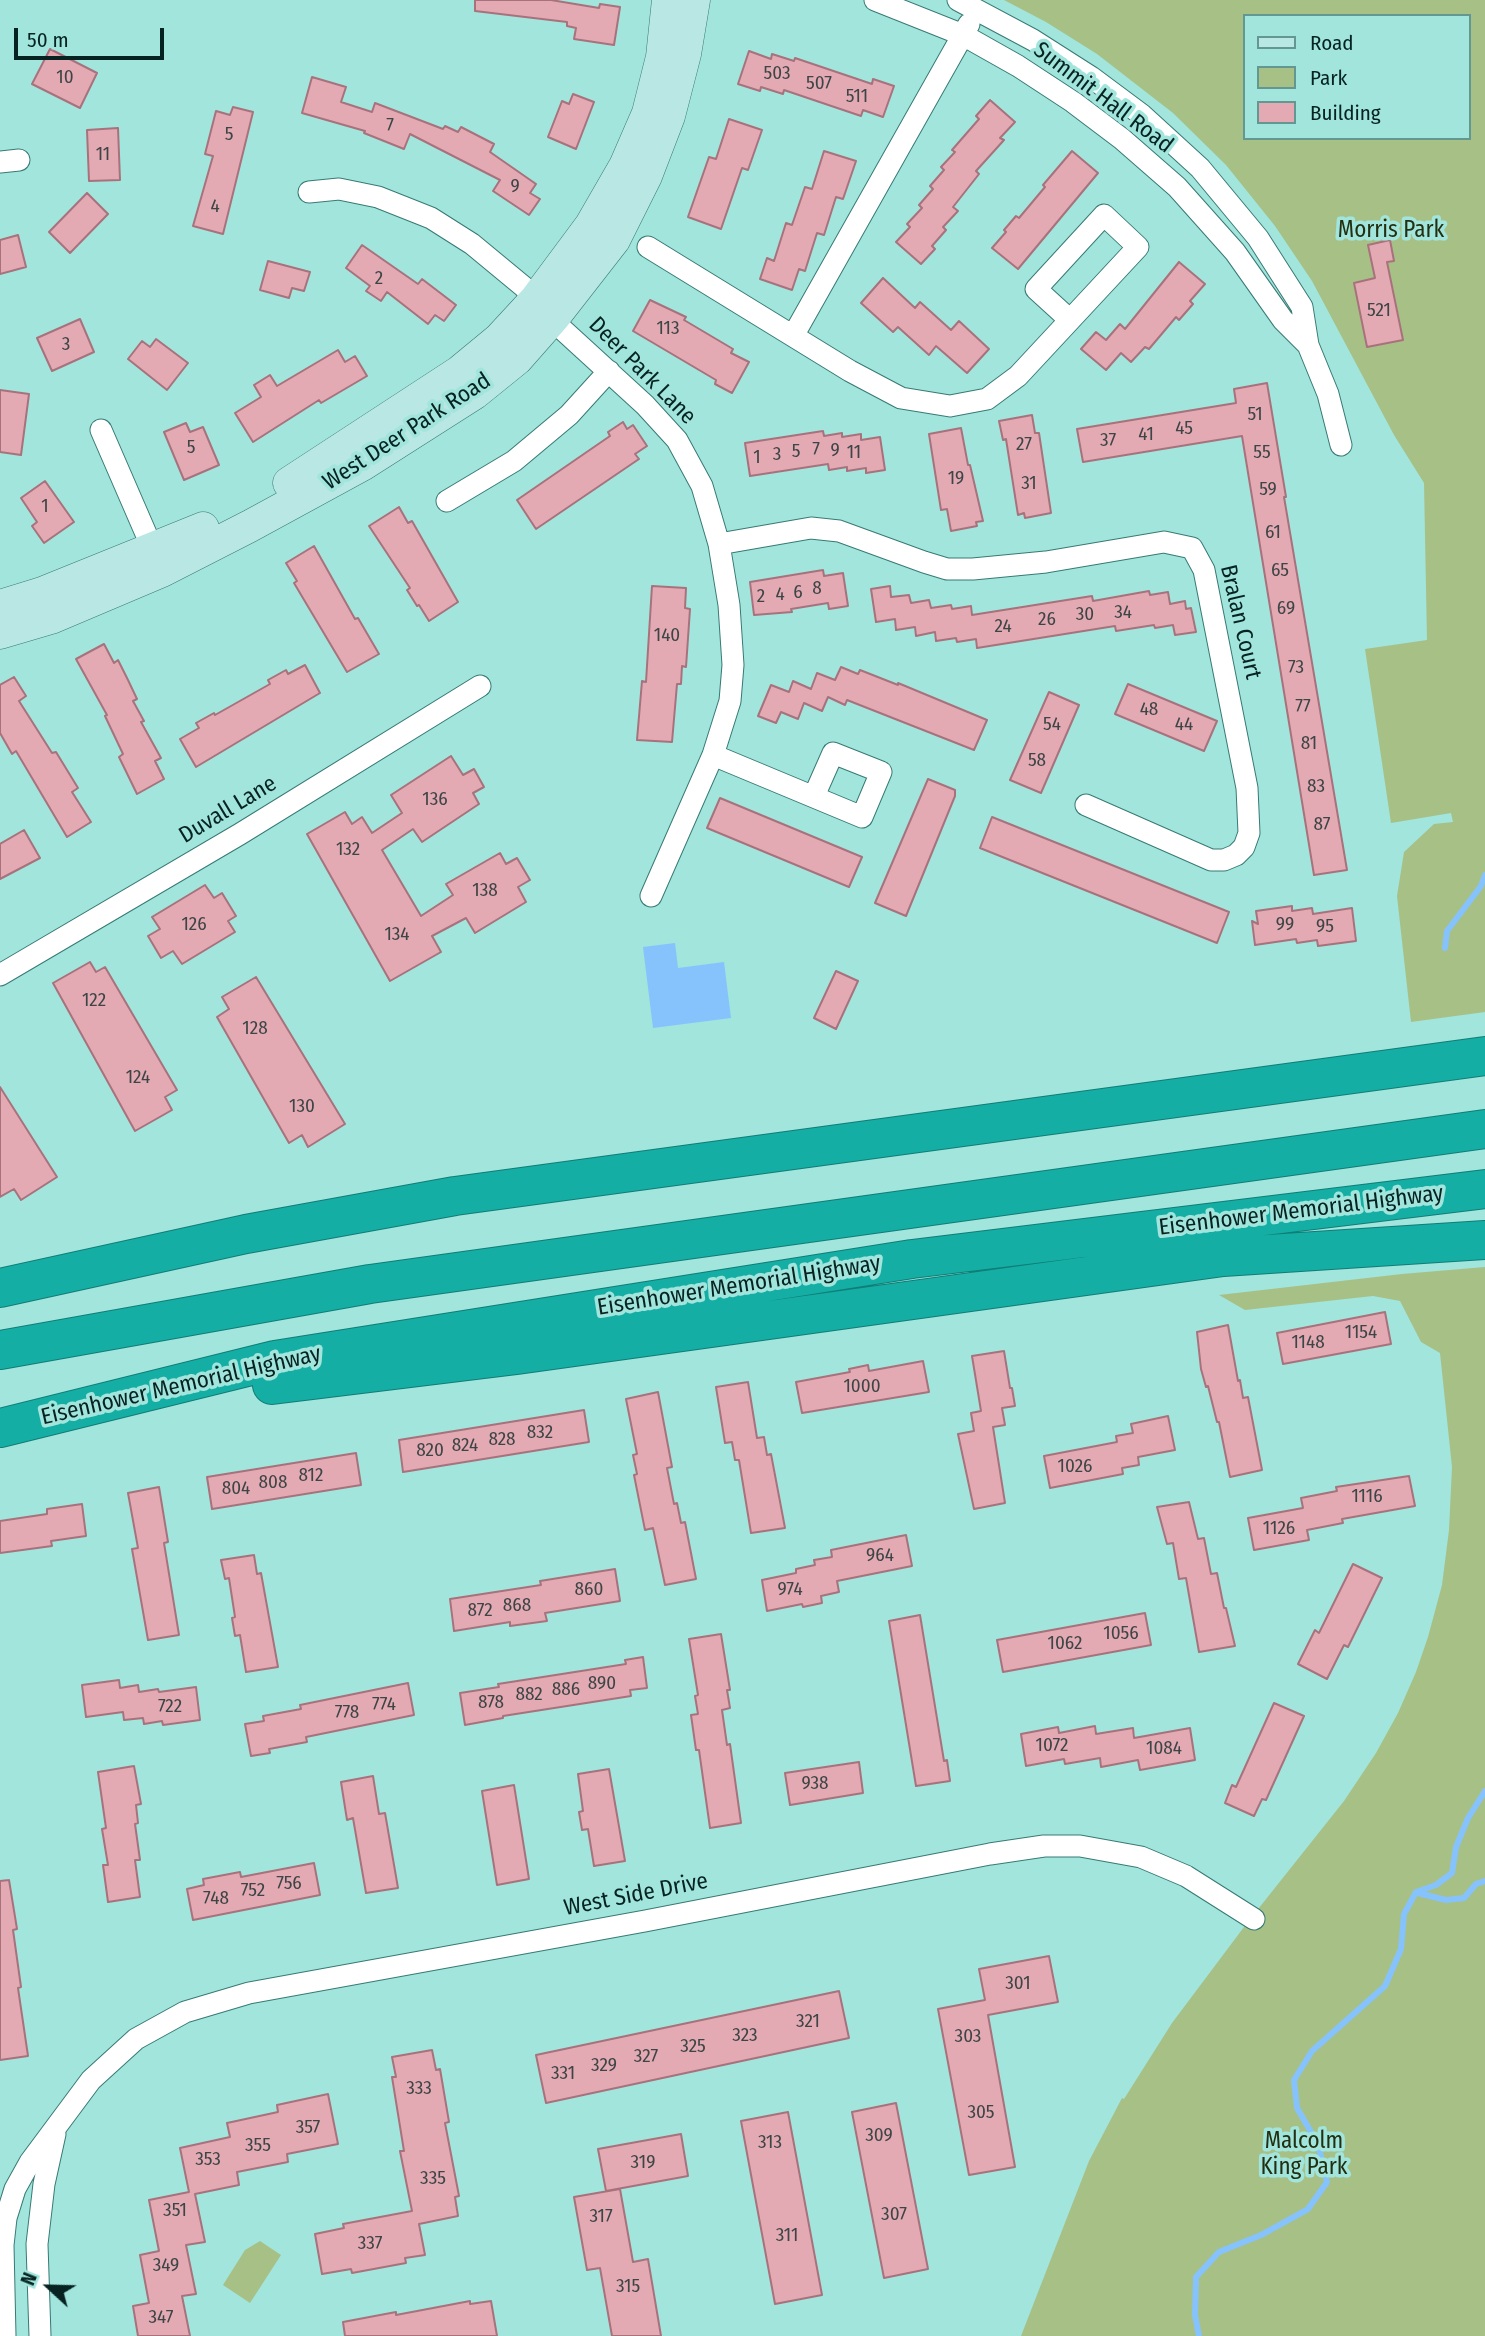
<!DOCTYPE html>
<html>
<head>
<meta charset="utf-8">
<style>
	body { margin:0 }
	#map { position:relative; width:1485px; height:2336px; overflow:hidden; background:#a1e5dd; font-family:"Fira Sans Condensed",sans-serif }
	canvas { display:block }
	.legend { position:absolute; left:1243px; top:14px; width:228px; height:126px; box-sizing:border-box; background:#a1e5dd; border:2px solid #639792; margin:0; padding:9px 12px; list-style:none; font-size:21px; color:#062321 }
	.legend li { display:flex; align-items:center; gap:14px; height:35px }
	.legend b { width:35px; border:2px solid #639792 }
	.north { position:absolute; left:14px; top:2252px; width:70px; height:70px; -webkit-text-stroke:5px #a1e5dd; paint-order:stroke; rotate:292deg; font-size:19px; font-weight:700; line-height:28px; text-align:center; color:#062321 }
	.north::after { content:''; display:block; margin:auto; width:24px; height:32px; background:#062321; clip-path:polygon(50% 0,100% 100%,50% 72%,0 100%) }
	.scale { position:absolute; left:14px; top:28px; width:150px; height:32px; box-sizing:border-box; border:4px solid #062321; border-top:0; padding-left:9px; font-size:21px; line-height:24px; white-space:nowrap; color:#062321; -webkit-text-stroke:5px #a1e5dd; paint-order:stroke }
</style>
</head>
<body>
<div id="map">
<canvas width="1485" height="2336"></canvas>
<ul class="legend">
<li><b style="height:9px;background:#b9e7e4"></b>Road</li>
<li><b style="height:19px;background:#a7c086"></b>Park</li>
<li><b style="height:19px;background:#e4aab4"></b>Building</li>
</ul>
<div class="north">N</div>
<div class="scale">50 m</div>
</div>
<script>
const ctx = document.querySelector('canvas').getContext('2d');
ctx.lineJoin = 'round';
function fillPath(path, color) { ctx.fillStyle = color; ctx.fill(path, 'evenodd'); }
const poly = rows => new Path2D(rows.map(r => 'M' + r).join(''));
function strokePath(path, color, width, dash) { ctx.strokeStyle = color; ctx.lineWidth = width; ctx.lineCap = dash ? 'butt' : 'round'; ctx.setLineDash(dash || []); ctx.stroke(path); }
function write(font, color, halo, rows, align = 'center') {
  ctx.font = font + ' "Fira Sans Condensed",sans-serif'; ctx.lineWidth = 7; ctx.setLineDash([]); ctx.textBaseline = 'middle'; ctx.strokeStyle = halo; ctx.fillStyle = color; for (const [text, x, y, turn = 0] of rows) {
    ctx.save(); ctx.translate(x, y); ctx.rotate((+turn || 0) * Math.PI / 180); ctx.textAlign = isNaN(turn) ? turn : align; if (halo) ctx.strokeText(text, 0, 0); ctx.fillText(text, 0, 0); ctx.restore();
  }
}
fillPath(poly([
	[1004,0,1485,0,1485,1012,1411,1022,1397,896,1404,852,1434,824,1453,822,1451,813,1391,823,1365,649,1427,640,1424,483,1394,435,1312,281,1275,226,1226,165,1173,113,1097,54,1046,22],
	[1245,16,1469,16,1469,138,1245,138],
	[1485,1267,1485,2336,1021,2336,1089,2161,1122,2098,1124,2099,1172,2023,1247,1923,1344,1801,1376,1753,1398,1713,1416,1672,1428,1637,1442,1585,1449,1530,1452,1467,1440,1353,1421,1342,1400,1301,1373,1296,1245,1310,1219,1295,1402,1274],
	[260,2241,281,2255,250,2303,223,2285,245,2250]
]), '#a7c086');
fillPath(poly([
	[675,943,678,968,724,962,731,1018,653,1028,643,947]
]), '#86c3fc');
strokePath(poly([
	[1445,948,1447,931,1481,886,1485,875],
	[1418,1893,1446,1900,1464,1898,1476,1884,1485,1881],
	[1199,2336,1195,2315,1196,2277,1219,2252,1261,2235,1308,2209,1327,2182,1318,2144,1297,2108,1294,2080,1312,2051,1385,1986,1401,1949,1404,1914,1416,1892,1436,1885,1452,1873,1456,1847,1468,1818,1485,1791]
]), '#86c3fc', 6);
const building = poly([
	[475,0,551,0,599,8,600,4,620,7,614,45,574,39,576,28,567,26,567,22,475,11,475,0],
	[50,49,97,73,80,108,32,84,50,49],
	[749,51,771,59,772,54,794,61,795,58,872,84,873,79,894,86,883,117,863,110,861,116,784,90,783,94,761,87,760,91,738,84,749,51],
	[312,77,346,87,341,102,372,112,375,103,443,129,445,126,458,132,461,127,494,144,490,152,536,184,530,193,540,199,529,215,493,191,500,180,410,134,404,149,364,133,365,131,302,113,312,77],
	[573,94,594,102,576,149,548,137,562,101,569,104,573,94],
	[990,100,1015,122,1000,138,1004,140,976,171,979,174,953,207,958,211,943,227,946,230,932,246,935,249,921,264,896,242,910,227,907,224,922,208,919,205,933,189,930,186,944,170,941,167,955,152,952,150,979,119,976,116,990,100],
	[233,107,253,112,223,234,193,226,213,156,205,154,216,111,230,115,233,107],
	[729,119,762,130,748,170,742,168,721,229,688,217,709,157,716,159,729,119],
	[118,128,120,180,89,181,87,130,118,128],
	[824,151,856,161,843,199,836,197,824,235,817,233,805,271,799,269,792,290,760,279,767,258,774,261,786,223,792,225,805,187,812,189,824,151],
	[1072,151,1098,173,1018,269,992,248,1006,232,1004,230,1016,216,1019,218,1045,187,1043,185,1072,151],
	[87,193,108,214,70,253,49,232,87,193],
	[18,235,26,267,0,274,0,240,18,235],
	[1390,240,1394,261,1387,262,1403,340,1367,347,1354,283,1375,278,1368,245,1390,240],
	[362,245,418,284,422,279,456,305,444,321,435,315,428,324,387,292,381,301,366,291,370,286,346,268,362,245],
	[268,261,310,272,304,291,292,288,289,298,260,290,268,261],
	[1179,262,1205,284,1190,301,1193,304,1179,320,1176,317,1149,349,1145,347,1131,362,1121,353,1106,370,1081,349,1096,332,1106,340,1120,324,1125,329,1179,262],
	[883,278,915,308,920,302,951,330,959,321,989,349,967,373,936,346,929,355,898,327,893,332,861,303,883,278],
	[650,300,686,317,684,320,733,349,731,353,749,362,732,393,715,384,716,380,633,331,650,300],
	[80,319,94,352,52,371,37,338,80,319],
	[156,339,188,363,167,390,128,359,142,341,150,347,156,339],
	[338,350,345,362,355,356,367,376,321,403,319,400,253,442,235,413,261,397,254,385,270,375,277,386,338,350],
	[1267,383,1286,497,1284,497,1347,870,1314,875,1242,436,1083,462,1077,429,1236,403,1234,389,1267,383],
	[0,390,29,394,21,455,0,452,0,390],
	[1032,415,1035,433,1039,433,1051,513,1025,518,1024,513,1018,515,1006,439,1003,440,999,421,1032,415],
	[623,422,627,429,633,425,647,446,635,454,639,459,536,529,517,500,610,436,608,432,623,422],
	[186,423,190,432,203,427,219,465,184,480,164,432,186,423],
	[961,428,968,465,970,465,983,521,976,522,977,526,951,531,947,509,941,510,929,434,961,428],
	[823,431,824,436,842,433,842,437,861,434,861,440,880,437,885,470,866,473,866,468,847,471,847,467,829,470,828,464,750,476,745,443,823,431],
	[45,481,74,522,44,543,32,526,37,522,21,498,45,481],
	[399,507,408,523,412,521,458,602,429,621,419,605,417,606,407,590,410,588,369,526,399,507],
	[314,546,355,619,358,618,379,654,347,672,294,583,297,581,286,563,314,546],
	[823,570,824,576,843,573,848,606,829,609,828,603,791,609,792,612,754,615,750,582,823,570],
	[652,586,686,588,685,608,690,609,686,667,682,666,681,684,677,684,672,742,637,740,642,681,646,682,652,586],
	[890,586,891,597,909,595,911,603,929,600,931,608,951,605,952,609,971,606,972,615,1092,596,1093,601,1149,591,1150,595,1168,592,1170,604,1185,601,1186,609,1191,608,1196,632,1175,635,1173,625,1155,628,1154,625,1116,631,1115,626,977,648,976,639,957,642,956,638,936,641,935,632,916,636,915,627,896,630,895,619,876,622,871,589,890,586],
	[104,644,114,663,118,660,128,680,137,699,133,701,144,721,141,722,161,758,155,761,164,779,137,794,119,757,123,754,105,716,107,715,76,659,104,644],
	[305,665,320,693,196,767,180,739,199,728,196,723,214,713,215,715,270,684,268,680,286,670,288,674,305,665],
	[841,667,858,674,860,670,898,685,898,683,987,720,974,750,847,700,845,705,828,697,822,711,804,703,798,719,781,712,776,723,758,716,771,685,789,692,793,681,811,689,817,673,835,680,841,667],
	[14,677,26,696,19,701,52,753,56,752,78,788,72,792,91,822,67,837,16,751,12,754,0,733,0,685,14,677],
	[1128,684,1217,721,1204,751,1115,714,1128,684],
	[1049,692,1079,705,1041,793,1010,780,1049,692],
	[451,756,463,775,474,769,484,787,473,793,479,804,422,842,413,829,382,850,421,916,453,895,446,884,500,853,506,864,517,858,530,880,518,887,526,902,475,933,466,918,432,936,441,952,390,981,307,834,345,812,352,824,362,817,372,833,402,813,391,795,451,756],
	[928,779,955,790,955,796,906,916,875,903,928,779],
	[720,798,862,857,849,887,707,828,720,798],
	[992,817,1229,912,1217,943,980,848,992,817],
	[24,830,40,858,0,879,0,844,24,830],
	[205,885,214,898,222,893,236,916,228,921,235,932,182,964,173,951,161,958,148,936,160,929,152,917,205,885],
	[1292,906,1292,911,1312,908,1313,914,1352,908,1356,941,1318,946,1317,940,1297,943,1296,939,1255,945,1252,921,1258,924,1256,911,1292,906],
	[90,962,96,972,105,967,177,1090,165,1097,172,1110,135,1131,53,983,90,962],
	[836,971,858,981,836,1029,814,1018,836,971],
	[256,977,345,1124,308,1147,302,1135,289,1143,217,1017,229,1009,222,997,256,977],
	[0,1087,57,1177,21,1200,14,1189,0,1197,0,1087],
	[1385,1312,1391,1344,1283,1364,1277,1333,1385,1312],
	[1228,1325,1238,1381,1240,1380,1243,1398,1248,1397,1262,1470,1230,1477,1219,1422,1217,1422,1208,1386,1206,1387,1201,1369,1197,1332,1228,1325],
	[1004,1351,1010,1388,1012,1388,1015,1406,1002,1408,1005,1425,993,1427,1005,1503,974,1509,958,1434,974,1431,971,1413,981,1411,972,1356,1004,1351],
	[923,1361,929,1392,802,1413,796,1382,850,1372,849,1369,868,1365,869,1371,923,1361],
	[748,1382,757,1438,764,1437,767,1455,771,1454,785,1528,751,1533,739,1460,735,1460,732,1442,725,1443,716,1387,748,1382],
	[658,1392,672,1467,667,1468,674,1504,677,1503,681,1523,685,1522,696,1579,665,1585,653,1528,645,1530,634,1475,637,1474,633,1455,637,1454,626,1399,658,1392],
	[584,1410,589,1442,403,1472,399,1440,584,1410],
	[1168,1416,1175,1450,1138,1457,1139,1465,1122,1468,1123,1474,1050,1488,1044,1456,1117,1442,1116,1436,1133,1433,1131,1424,1168,1416],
	[356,1453,361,1485,212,1509,207,1477,356,1453],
	[1409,1476,1415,1506,1342,1519,1343,1523,1307,1530,1309,1540,1254,1550,1248,1518,1303,1508,1301,1498,1337,1491,1336,1487,1409,1476],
	[159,1487,168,1542,164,1543,179,1635,148,1640,132,1549,138,1548,128,1493,159,1487],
	[1189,1502,1198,1539,1204,1538,1211,1574,1217,1573,1224,1608,1226,1608,1235,1646,1199,1652,1186,1578,1179,1579,1173,1543,1167,1544,1157,1507,1189,1502],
	[82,1504,86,1536,51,1541,52,1546,0,1553,0,1521,47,1514,47,1509,82,1504],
	[906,1535,912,1566,837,1581,839,1592,821,1596,822,1603,803,1607,802,1604,767,1611,762,1580,796,1573,796,1569,815,1565,814,1560,832,1557,831,1550,906,1535],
	[254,1555,257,1574,261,1573,278,1667,246,1672,240,1635,235,1636,232,1618,235,1617,229,1578,225,1579,221,1560,254,1555],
	[1353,1564,1382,1578,1348,1647,1344,1645,1327,1679,1298,1664,1315,1630,1319,1633,1353,1564],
	[615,1569,620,1601,545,1613,547,1621,510,1626,510,1622,454,1631,450,1599,541,1585,540,1581,615,1569],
	[1145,1613,1151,1645,1003,1672,997,1640,1145,1613],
	[920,1615,944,1761,947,1760,950,1781,916,1786,889,1621,920,1615],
	[721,1634,730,1690,727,1690,730,1708,722,1710,727,1745,730,1744,741,1823,710,1828,699,1750,696,1750,691,1715,698,1714,695,1696,698,1695,689,1639,721,1634],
	[643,1657,647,1688,630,1690,631,1696,503,1716,503,1718,465,1725,460,1693,499,1687,498,1684,626,1664,625,1660,643,1657],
	[119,1680,120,1688,138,1685,139,1692,158,1689,159,1692,196,1687,200,1720,163,1725,162,1721,144,1724,143,1718,124,1720,123,1712,86,1717,82,1685,119,1680],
	[408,1683,414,1715,306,1737,307,1742,269,1749,270,1753,251,1756,245,1724,264,1721,263,1716,301,1709,300,1705,408,1683],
	[1274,1703,1304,1716,1266,1800,1262,1799,1254,1816,1225,1803,1232,1785,1236,1787,1274,1703],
	[1095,1726,1096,1734,1133,1728,1134,1738,1190,1728,1195,1760,1140,1770,1138,1760,1101,1767,1100,1758,1065,1764,1064,1759,1026,1766,1021,1734,1058,1727,1059,1733,1095,1726],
	[859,1762,863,1793,790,1805,785,1773,859,1762],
	[134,1766,141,1804,136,1805,138,1823,135,1824,140,1860,135,1860,140,1897,108,1902,103,1865,108,1865,102,1829,106,1828,98,1772,134,1766],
	[609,1769,625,1861,594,1866,588,1829,582,1830,579,1812,583,1811,578,1774,609,1769],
	[373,1776,379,1814,385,1813,398,1888,366,1893,353,1818,347,1820,341,1782,373,1776],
	[514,1785,529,1879,497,1885,482,1791,514,1785],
	[314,1863,320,1895,193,1920,187,1889,204,1885,203,1879,240,1872,241,1877,314,1863],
	[9,1880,17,1929,13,1930,21,1987,18,1988,28,2056,0,2060,0,1881,9,1880],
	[1049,1956,1058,2002,988,2015,1015,2167,969,2175,938,2009,985,2000,979,1969,1049,1956],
	[839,1991,849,2038,546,2103,536,2055,839,1991],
	[432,2050,436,2070,440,2069,449,2122,445,2123,459,2196,455,2197,458,2216,419,2224,425,2255,405,2258,406,2263,352,2273,351,2269,322,2274,315,2234,344,2228,343,2224,412,2211,400,2151,404,2151,392,2077,396,2077,392,2057,432,2050],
	[328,2094,338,2144,287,2154,288,2162,237,2172,239,2185,195,2194,205,2242,186,2245,196,2294,182,2296,190,2336,138,2336,133,2306,149,2303,140,2255,159,2251,149,2200,189,2192,180,2148,230,2137,227,2123,278,2112,277,2105,328,2094],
	[896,2103,928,2269,884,2278,852,2112,896,2103],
	[788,2112,822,2295,775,2304,741,2121,788,2112],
	[681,2134,688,2176,606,2191,598,2149,681,2134],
	[620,2189,633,2262,648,2259,661,2336,612,2336,600,2268,587,2270,574,2197,620,2189],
	[470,2301,470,2304,491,2301,497,2336,345,2336,343,2322,396,2312,396,2315,470,2301]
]);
fillPath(building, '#e4aab4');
strokePath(building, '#a8727c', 2);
const street = poly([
	[875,0,963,35,1018,66,1073,102,1122,139,1177,187,1235,252,1283,320,1308,345],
	[958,0,1033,40,1091,77,1142,115,1200,168,1258,238,1302,307,1308,345,1328,394,1341,445],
	[0,162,19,160],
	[309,192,339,189,378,197,431,218,472,244,524,287,563,330,645,405,677,440,702,486,719,544,729,605,733,665,730,701,713,755,651,896],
	[648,247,850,371,901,398,950,406,987,399,1018,376,1138,247,1104,215,1036,289,1070,320],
	[793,336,969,24],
	[101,430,157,559],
	[447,501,514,461,569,415,609,371],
	[719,544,811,528,839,531,924,562,947,569,973,569,1046,562,1164,542,1192,548,1204,570,1247,788,1249,833,1244,847,1236,855,1224,860,1211,860,1086,805],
	[713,755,862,817,881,772,833,753,814,796],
	[0,975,240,834,480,686],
	[5,2336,3,2245,6,2218,15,2189,30,2162,91,2080,136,2039,185,2012,249,1993,645,1921,990,1854,1044,1846,1080,1846,1141,1857,1186,1876,1254,1919],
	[40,2336,37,2244,44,2184,55,2134]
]);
const secondary = poly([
	[289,483,459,372,499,339,536,299,591,225,625,166,648,113,662,57,668,0],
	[0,606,42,593,203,528],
	[0,633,51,618,162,571,250,526,362,465,475,393,517,359,554,317,614,240,646,176,669,116,685,54,694,0]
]);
const highway = poly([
	[0,1288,246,1234,455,1196,1485,1056],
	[0,1350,370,1284,1485,1129],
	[272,1385,517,1355,1223,1257,1485,1240],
	[0,1428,275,1360,912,1259,1485,1189]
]);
strokePath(street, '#377a74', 23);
strokePath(secondary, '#377a74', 33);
strokePath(highway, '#107d76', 40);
strokePath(street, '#fff', 21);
strokePath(secondary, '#b9e7e4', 32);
strokePath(highway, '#15aea4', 38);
write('19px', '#3e4546', null, [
	["503",777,74],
	["10",65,78],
	["507",819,84],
	["511",857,97],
	["7",390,126],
	["5",229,135],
	["11",103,155],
	["9",515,187],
	["4",215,207],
	["2",379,279],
	["521",1379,311],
	["113",668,329],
	["3",66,345],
	["51",1255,415],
	["45",1184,429],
	["41",1146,435],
	["37",1108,441],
	["27",1024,445],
	["5",191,448],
	["7",816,450],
	["9",835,451],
	["5",796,452],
	["11",854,453],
	["55",1262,453],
	["3",777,455],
	["1",757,458],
	["19",956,479],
	["31",1029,484],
	["59",1268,490],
	["1",45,507],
	["61",1273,533],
	["65",1280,571],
	["8",817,589],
	["6",798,593],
	["4",780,595],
	["2",761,597],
	["69",1286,609],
	["34",1123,613],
	["30",1085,615],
	["26",1047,620],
	["24",1003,627],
	["140",667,636],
	["73",1296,668],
	["77",1303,707],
	["48",1149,710],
	["54",1052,725],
	["44",1184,725],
	["81",1309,744],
	["58",1037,761],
	["83",1316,787],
	["136",435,800],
	["87",1322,825],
	["132",348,850],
	["138",485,891],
	["126",194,925],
	["99",1285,925],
	["95",1325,927],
	["134",397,935],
	["122",94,1001],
	["128",255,1029],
	["124",138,1078],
	["130",302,1107],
	["1154",1361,1333],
	["1148",1308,1343],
	["1000",862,1387],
	["832",540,1433],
	["828",502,1440],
	["824",465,1446],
	["820",430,1451],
	["1026",1075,1467],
	["812",311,1476],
	["808",273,1483],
	["804",236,1489],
	["1116",1367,1497],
	["1126",1279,1529],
	["964",880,1556],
	["860",589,1590],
	["974",790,1590],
	["868",517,1606],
	["872",480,1611],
	["1056",1121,1634],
	["1062",1065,1644],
	["890",602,1684],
	["886",566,1690],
	["882",529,1695],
	["878",491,1703],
	["774",384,1705],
	["722",170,1707],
	["778",347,1713],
	["1072",1052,1746],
	["1084",1164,1749],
	["938",815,1784],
	["756",289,1884],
	["752",253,1891],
	["748",216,1899],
	["301",1018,1984],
	["321",808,2022],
	["323",745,2036],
	["303",968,2037],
	["325",693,2047],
	["327",646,2057],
	["329",604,2066],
	["331",563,2074],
	["333",419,2089],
	["305",981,2113],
	["357",308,2128],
	["309",879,2136],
	["313",770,2143],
	["355",258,2146],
	["353",208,2160],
	["319",643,2163],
	["335",433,2179],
	["351",175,2211],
	["307",894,2215],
	["317",601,2217],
	["311",787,2236],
	["337",370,2244],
	["349",166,2266],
	["315",628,2287],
	["347",161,2318]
]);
write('23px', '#062321', '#a1e5dd', [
	["Summit Hall Road",1103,98,37],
	["Deer Park Lane",642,371,45],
	["West Deer Park Road",407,432,-33],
	["Bralan Court",1240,622,77],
	["Duvall Lane",228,810,-31],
	["Eisenhower Memorial Highway",1301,1211,-7],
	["Eisenhower Memorial Highway",739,1286,-9],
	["Eisenhower Memorial Highway",181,1386,-13],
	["West Side Drive",636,1895,-11]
]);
write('23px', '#232f10', '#a1e5dd', [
	["Morris Park",1391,231],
	["Malcolm",1304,2142],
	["King Park",1304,2168]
]);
</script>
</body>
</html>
